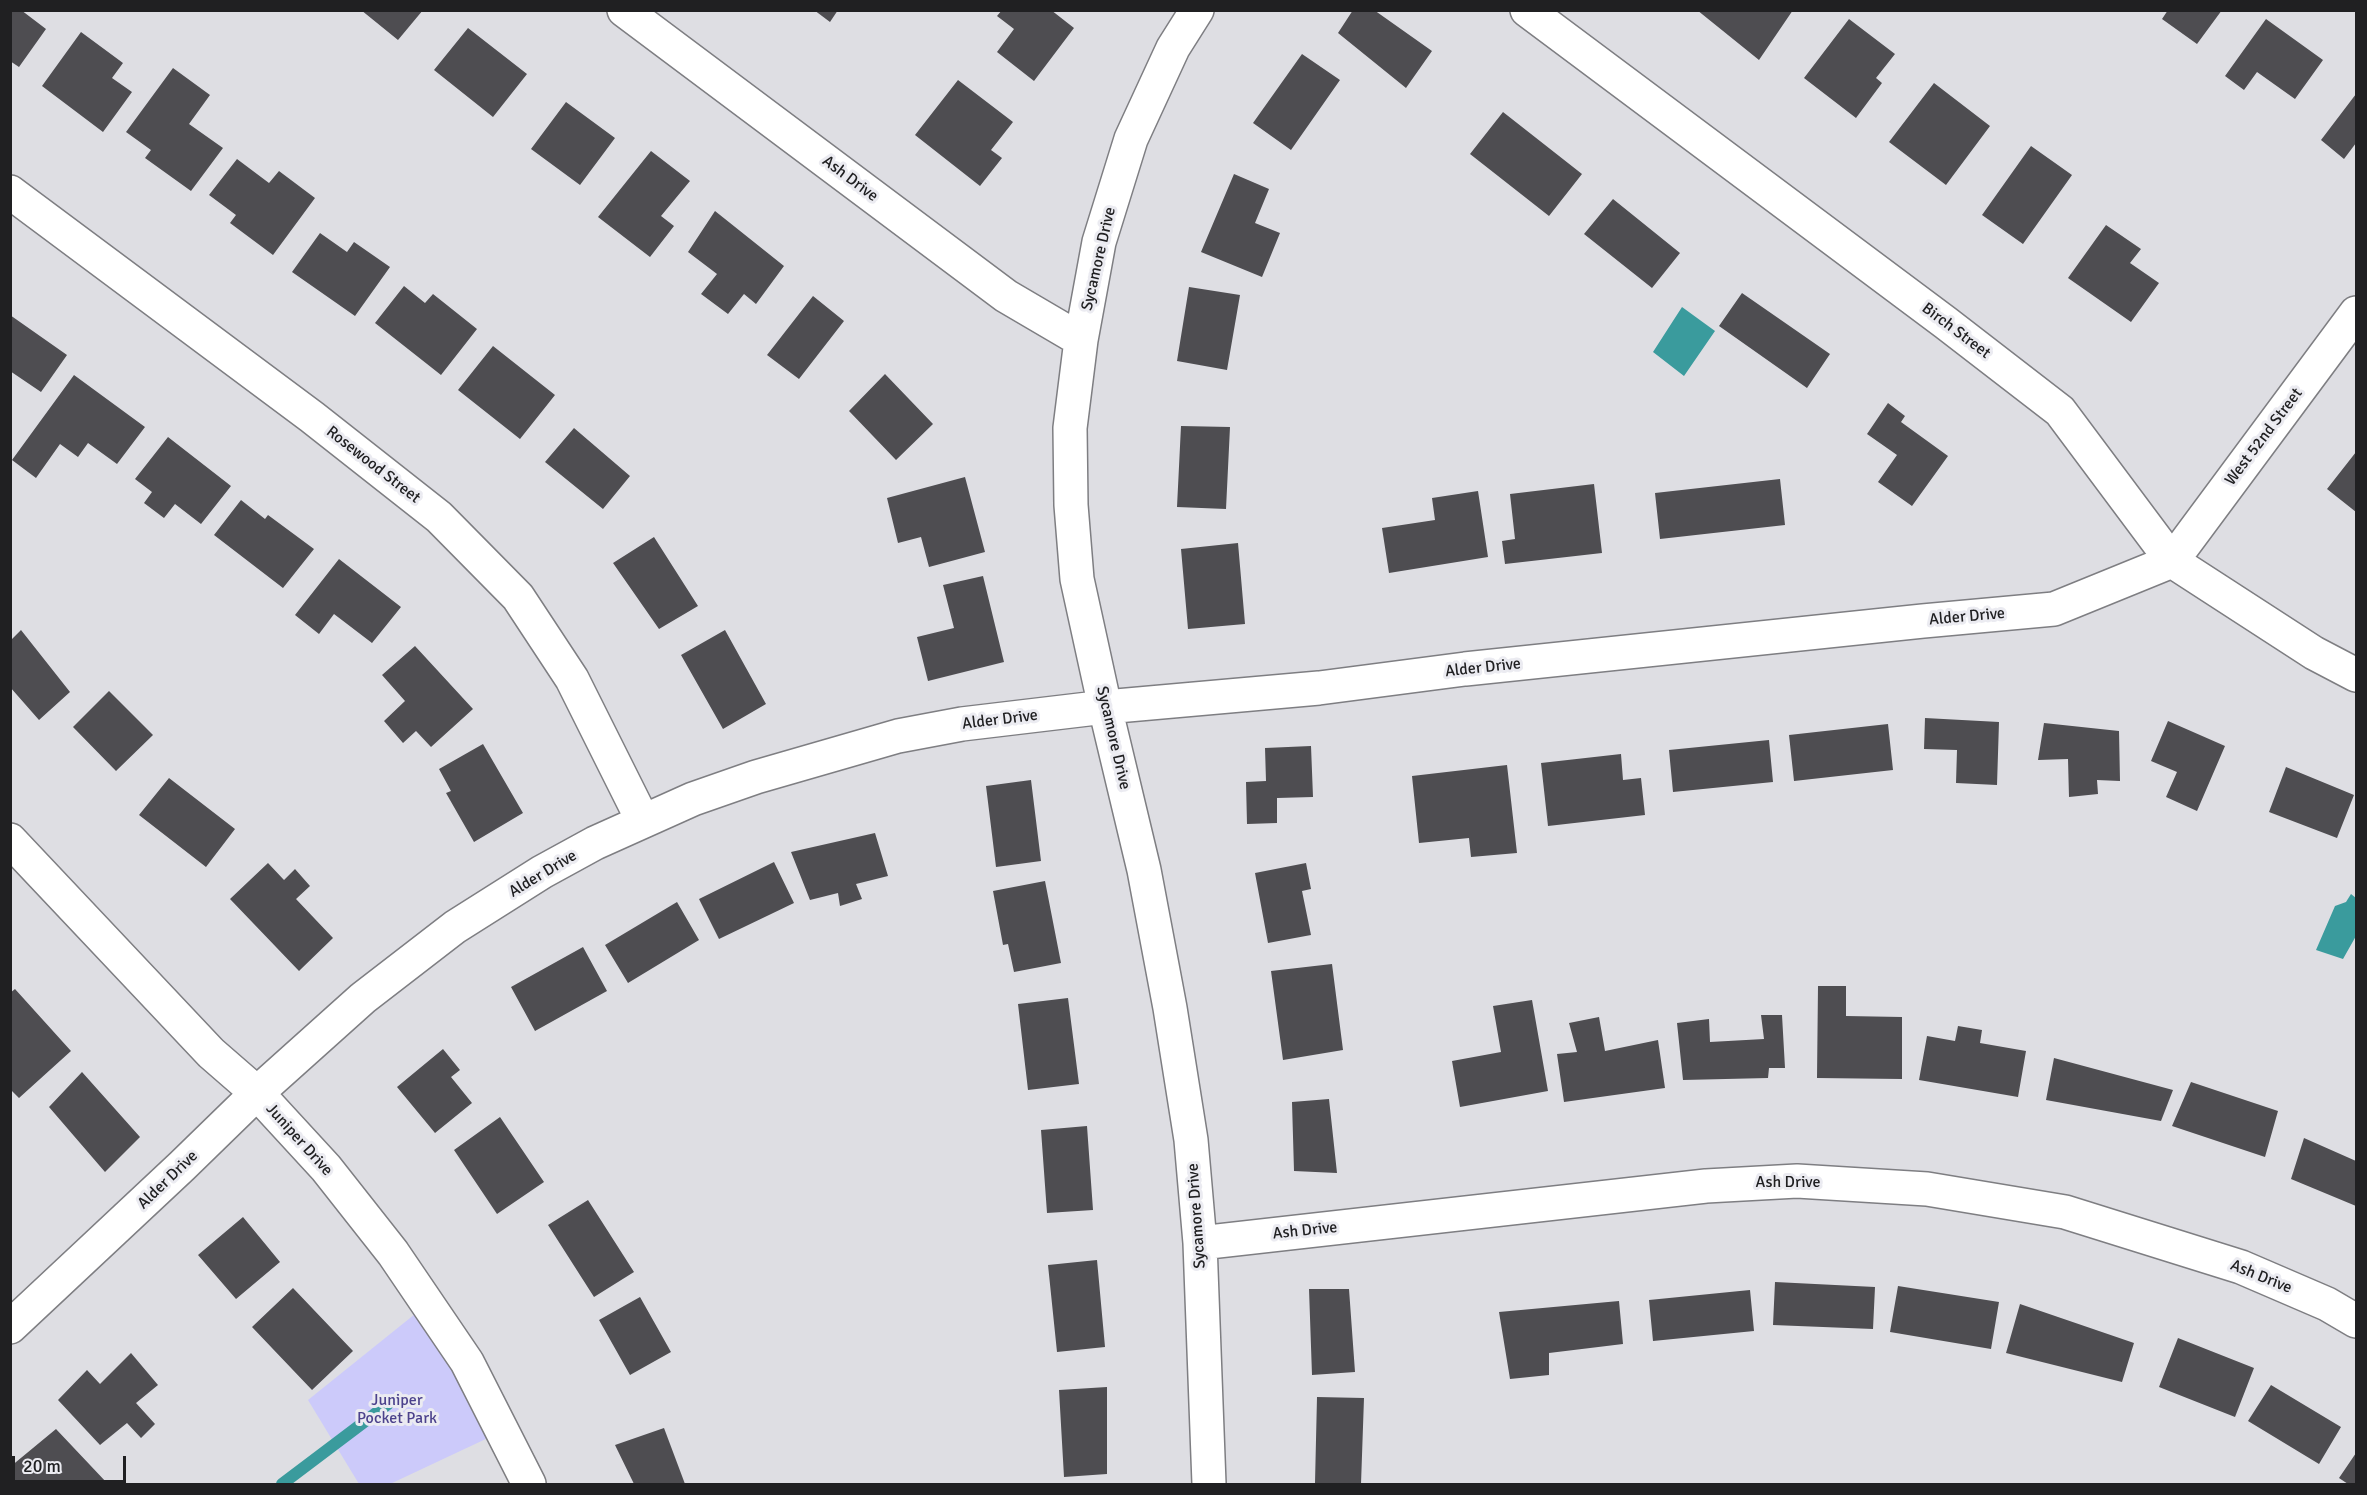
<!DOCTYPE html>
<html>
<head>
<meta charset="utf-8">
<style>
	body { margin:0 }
	#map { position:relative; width:2367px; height:1495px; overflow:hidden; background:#dedee3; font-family:Signika,sans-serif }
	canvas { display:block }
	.frame { position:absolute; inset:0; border:12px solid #202022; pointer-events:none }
	.scale { position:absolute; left:12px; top:1456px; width:114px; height:27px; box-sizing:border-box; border:3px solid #202022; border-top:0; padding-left:8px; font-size:18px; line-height:21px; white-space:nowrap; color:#202022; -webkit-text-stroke:4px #ebebf1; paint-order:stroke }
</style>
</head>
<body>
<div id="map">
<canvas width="2367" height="1495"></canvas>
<div class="frame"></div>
<div class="scale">20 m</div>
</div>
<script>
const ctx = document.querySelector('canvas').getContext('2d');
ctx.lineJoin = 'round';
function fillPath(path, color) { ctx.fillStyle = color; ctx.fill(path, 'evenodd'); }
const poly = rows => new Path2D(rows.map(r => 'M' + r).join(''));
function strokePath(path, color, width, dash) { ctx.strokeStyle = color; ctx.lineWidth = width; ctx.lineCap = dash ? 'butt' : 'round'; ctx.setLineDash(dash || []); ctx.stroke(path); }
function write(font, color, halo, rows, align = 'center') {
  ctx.font = font + ' Signika,sans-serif'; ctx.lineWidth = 6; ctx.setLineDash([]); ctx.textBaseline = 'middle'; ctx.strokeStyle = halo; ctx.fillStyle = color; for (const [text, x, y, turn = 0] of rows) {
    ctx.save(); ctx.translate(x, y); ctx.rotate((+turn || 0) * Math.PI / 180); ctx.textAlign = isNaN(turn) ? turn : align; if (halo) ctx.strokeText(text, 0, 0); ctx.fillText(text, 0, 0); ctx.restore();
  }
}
fillPath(poly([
	[420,1310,490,1437,390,1484,359,1484,308,1400]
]), '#cccafa');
fillPath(poly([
	[1682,307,1715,331,1684,376,1653,352],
	[2351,894,2356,898,2356,936,2343,959,2316,950,2335,906,2346,902]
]), '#3a9b9d');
strokePath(poly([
	[282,1484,388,1404]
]), '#3a9b9d', 12);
fillPath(poly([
	[10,10,21,10,46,29,19,67,10,61],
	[361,10,423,10,398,40],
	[814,10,838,10,830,22],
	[1002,10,1051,10,1074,28,1034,81,997,52,1014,29,997,16],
	[1353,10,1374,10,1432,51,1406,88,1338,33],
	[1697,10,1793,10,1759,60],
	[2168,10,2222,10,2197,44,2162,19],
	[1849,19,1895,54,1876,78,1882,83,1856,118,1804,78],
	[2266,19,2323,60,2295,99,2257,72,2244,90,2225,76],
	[468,28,527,74,493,117,434,70],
	[81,32,123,63,112,78,132,92,103,132,42,86],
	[1302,54,1340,80,1291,150,1253,123],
	[173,68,210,95,189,124,223,148,191,191,145,158,151,150,126,132],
	[958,80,1013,122,991,150,1002,158,980,186,915,135],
	[1934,83,1990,126,1946,185,1889,142],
	[2356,94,2356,143,2344,159,2321,140],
	[566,102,615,138,580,185,531,149],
	[1503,112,1582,174,1549,216,1470,154],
	[2031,146,2072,175,2023,244,1982,215],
	[651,151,690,181,661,216,674,226,650,257,598,217],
	[237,159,269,183,279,171,315,198,273,255,230,223,236,215,209,195],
	[1234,174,1269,189,1255,223,1280,233,1262,277,1201,252],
	[1613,199,1680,253,1652,288,1584,234],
	[715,211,784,266,756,304,744,294,728,314,701,294,717,274,688,252],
	[2106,225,2141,249,2130,263,2159,283,2131,322,2068,278],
	[320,233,347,252,354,242,390,267,355,316,292,272],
	[404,286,425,303,433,294,477,329,441,375,375,323],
	[1189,287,1240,295,1227,370,1177,361],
	[1742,293,1830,354,1807,388,1719,326],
	[813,296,844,321,799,379,767,355],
	[10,315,67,355,41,392,10,371],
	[493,346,555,395,520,439,458,390],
	[885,374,933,424,896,460,849,411],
	[74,375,145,427,117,464,88,443,78,457,60,444,36,478,12,460],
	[1888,403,1905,416,1901,422,1948,456,1912,506,1878,482,1897,455,1867,434],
	[1181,426,1230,427,1226,509,1177,507],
	[574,428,630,476,603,509,545,462],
	[168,437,231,486,201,524,175,504,164,518,144,503,152,492,135,479],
	[2356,452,2356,512,2327,489],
	[965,477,985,552,929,567,921,537,898,543,887,498],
	[1780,479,1785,525,1660,539,1655,493],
	[1594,484,1602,553,1505,564,1502,541,1515,539,1510,494],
	[1478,491,1488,557,1389,573,1382,528,1435,520,1432,498],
	[241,500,265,519,268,515,314,549,283,588,214,535],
	[654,537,698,606,659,629,613,563],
	[1238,543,1245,624,1188,629,1181,549],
	[339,559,401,607,372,643,334,614,319,634,295,615],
	[983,576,1004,662,928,681,917,637,954,628,943,585],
	[21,630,70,692,39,720,10,687,10,641],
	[725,630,766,704,723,729,681,655],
	[415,646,473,709,431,747,416,731,403,743,384,721,405,701,382,675],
	[109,691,153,735,116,771,73,727],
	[1925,718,1999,722,1997,785,1956,783,1957,750,1924,749],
	[2168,721,2225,746,2197,811,2166,797,2177,772,2151,761],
	[2044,723,2119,731,2120,781,2097,780,2098,794,2069,797,2068,759,2038,760],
	[1888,724,1893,770,1794,781,1789,735],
	[1769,740,1773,782,1673,792,1669,750],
	[483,744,523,813,474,842,446,793,451,791,439,769],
	[1311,746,1313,797,1277,798,1277,823,1247,824,1246,782,1266,781,1265,748],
	[1621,754,1623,780,1641,778,1645,815,1548,826,1541,763],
	[1507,765,1517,853,1471,857,1469,838,1419,843,1412,776],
	[2286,767,2354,795,2337,838,2269,812],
	[169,778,235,829,206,867,139,815],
	[1031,780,1041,861,996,867,986,786],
	[875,833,888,876,856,884,862,899,840,906,838,893,810,900,791,852],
	[774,862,794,903,719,939,699,899],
	[268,863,284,880,295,869,310,886,296,899,333,938,299,971,230,899],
	[1306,863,1311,889,1302,891,1311,935,1268,943,1255,873],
	[1045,881,1061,963,1014,972,1008,944,1003,945,993,891],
	[677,902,699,940,628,983,605,945],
	[583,947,607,991,535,1031,511,987],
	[1332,964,1343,1050,1283,1060,1271,971],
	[1818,986,1846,986,1846,1016,1902,1017,1902,1079,1817,1078],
	[15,989,71,1051,19,1098,10,1089,10,993],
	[1068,998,1079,1084,1028,1090,1018,1004],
	[1532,1000,1548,1091,1460,1107,1452,1061,1501,1052,1493,1006],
	[1761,1015,1782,1015,1785,1068,1769,1068,1768,1078,1683,1080,1677,1023,1709,1019,1710,1042,1764,1039],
	[1599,1017,1605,1051,1658,1040,1665,1088,1564,1102,1557,1054,1577,1052,1569,1023],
	[1958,1026,1982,1030,1980,1043,2026,1051,2018,1097,1919,1080,1927,1036,1955,1041],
	[443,1049,460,1070,451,1077,472,1103,435,1133,397,1087],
	[2054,1058,2173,1090,2161,1121,2046,1100],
	[82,1072,140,1137,105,1172,49,1107],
	[2191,1082,2278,1111,2265,1157,2172,1126],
	[1329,1099,1337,1173,1294,1171,1292,1102],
	[500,1117,544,1182,497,1214,454,1150],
	[1087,1126,1093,1210,1047,1213,1041,1130],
	[2304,1138,2356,1161,2356,1206,2291,1179],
	[588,1200,634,1272,594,1297,548,1225],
	[243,1217,280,1262,236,1299,198,1255],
	[1097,1260,1105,1347,1057,1352,1048,1265],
	[1775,1282,1875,1287,1873,1329,1773,1325],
	[1898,1286,1999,1302,1991,1349,1890,1332],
	[293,1288,353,1351,312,1390,252,1327],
	[1309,1289,1349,1289,1355,1372,1312,1375],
	[1750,1290,1754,1331,1653,1341,1649,1300],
	[640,1297,671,1352,630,1375,599,1320],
	[1619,1301,1623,1344,1549,1353,1549,1375,1510,1379,1499,1312],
	[2020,1304,2134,1343,2122,1382,2006,1353],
	[2178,1338,2254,1368,2235,1417,2159,1387],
	[131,1353,158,1385,136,1403,155,1424,141,1438,127,1423,100,1445,58,1400,87,1370,100,1384],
	[2271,1385,2341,1427,2319,1464,2248,1421],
	[1107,1387,1107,1474,1064,1477,1059,1390],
	[1317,1397,1364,1398,1361,1484,1315,1483],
	[664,1428,685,1484,634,1484,615,1445],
	[56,1429,107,1483,105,1484,10,1484,10,1467],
	[2356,1453,2356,1484,2348,1484,2339,1478]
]), '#4e4d51');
const minor = poly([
	[624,10,1006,296,1081,340],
	[1197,10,1173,48,1131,139,1099,242,1081,340,1070,428,1071,505,1077,579,1105,707,1144,870,1170,1008,1191,1140,1200,1243,1209,1484],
	[1527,10,1946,323,2060,411,2172,561,2314,653,2356,675],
	[10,192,312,417,439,517,518,597,572,679,643,821],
	[10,840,211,1053,257,1093,326,1168,393,1253,467,1362,529,1484],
	[1200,1243,1706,1186,1797,1181,1927,1189,2065,1212,2241,1267,2327,1304,2356,1321],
	[10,1327,182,1166,257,1093,363,998,455,927,542,872,595,843,693,799,756,777,898,736,962,724,1105,707,1319,688,1465,669,1923,621,2054,609,2172,561,2356,313]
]);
strokePath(minor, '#7e7e82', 36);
strokePath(minor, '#fff', 33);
write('16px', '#202022', '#ebebf1', [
	["Ash Drive",850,179,37],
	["Sycamore Drive",1099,259,-77],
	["Birch Street",1956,331,37],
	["West 52nd Street",2264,437,-53],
	["Rosewood Street",373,465,38],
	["Alder Drive",1967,617,-5],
	["Alder Drive",1483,668,-6],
	["Alder Drive",1000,720,-7],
	["Sycamore Drive",1113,738,77],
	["Alder Drive",543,874,-31],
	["Juniper Drive",299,1140,48],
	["Alder Drive",168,1180,-44],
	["Ash Drive",1788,1183],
	["Sycamore Drive",1197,1216,-94],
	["Ash Drive",1305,1231,-6],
	["Ash Drive",2261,1277,22]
]);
write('16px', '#4c428c', '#ebebf1', [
	["Juniper",397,1401],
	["Pocket Park",397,1419]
]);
</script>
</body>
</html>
